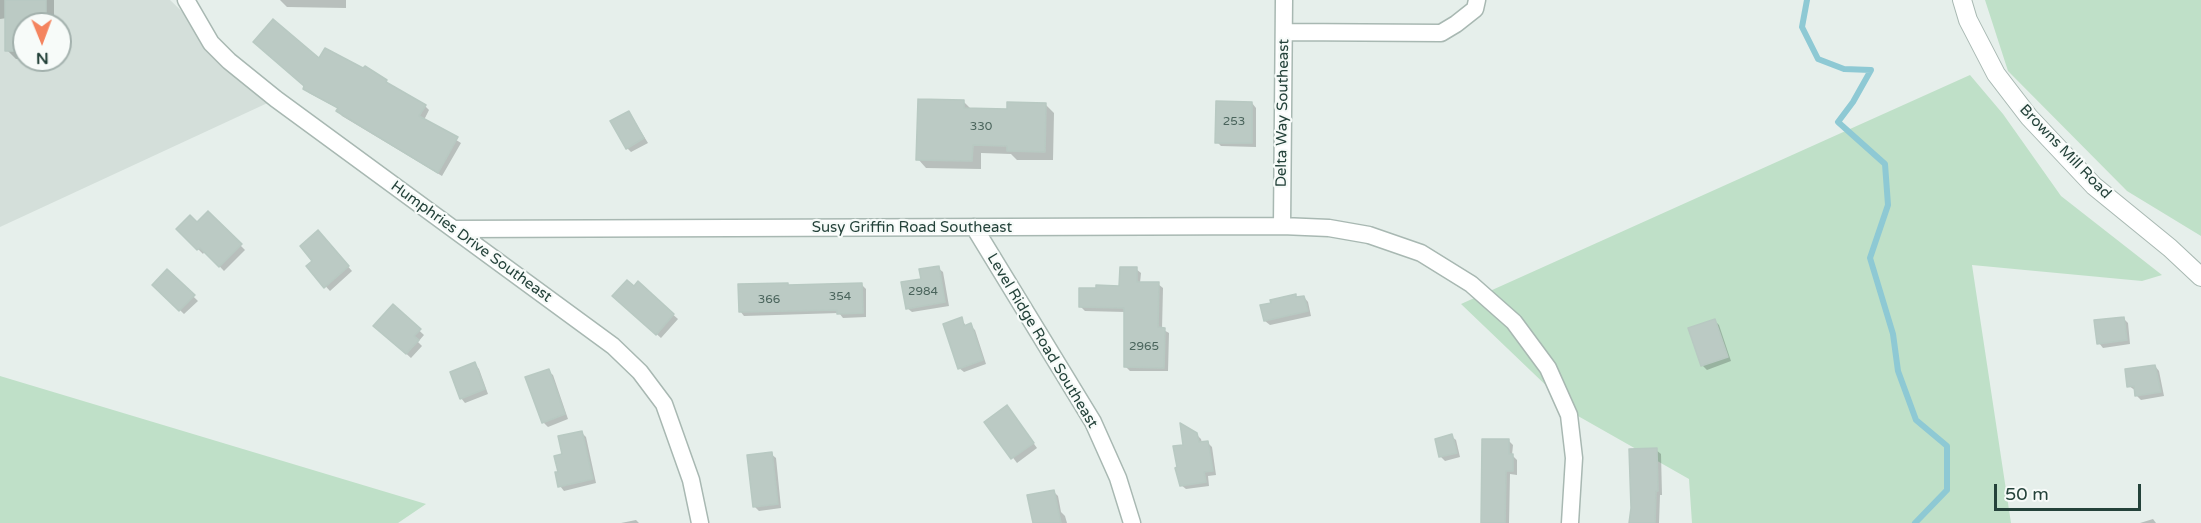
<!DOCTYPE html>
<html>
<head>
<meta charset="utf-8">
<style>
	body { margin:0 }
	#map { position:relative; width:2201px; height:523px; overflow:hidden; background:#e6efeb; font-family:"Varela Round",sans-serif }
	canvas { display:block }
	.north { position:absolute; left:12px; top:12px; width:60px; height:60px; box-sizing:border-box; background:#f7fbf9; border:2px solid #a3b1ad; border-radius:50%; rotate:179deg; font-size:16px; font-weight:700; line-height:24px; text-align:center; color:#24423a }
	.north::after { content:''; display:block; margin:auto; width:21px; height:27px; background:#f4845f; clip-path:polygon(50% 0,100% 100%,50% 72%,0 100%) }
	.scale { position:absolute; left:1994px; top:484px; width:147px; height:27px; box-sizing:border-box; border:3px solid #24423a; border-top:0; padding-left:8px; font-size:18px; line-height:21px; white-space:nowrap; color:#24423a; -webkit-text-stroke:4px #f7fbf9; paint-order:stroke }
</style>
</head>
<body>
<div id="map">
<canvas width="2201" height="523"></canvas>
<div class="north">N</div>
<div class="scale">50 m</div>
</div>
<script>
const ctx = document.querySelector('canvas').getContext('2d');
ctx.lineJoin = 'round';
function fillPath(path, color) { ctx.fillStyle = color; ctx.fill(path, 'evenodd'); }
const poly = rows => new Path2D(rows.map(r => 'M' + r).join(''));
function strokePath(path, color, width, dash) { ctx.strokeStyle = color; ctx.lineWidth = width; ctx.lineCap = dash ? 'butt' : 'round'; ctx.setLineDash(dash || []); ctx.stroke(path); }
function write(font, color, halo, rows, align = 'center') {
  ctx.font = font + ' "Varela Round",sans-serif'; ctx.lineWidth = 4.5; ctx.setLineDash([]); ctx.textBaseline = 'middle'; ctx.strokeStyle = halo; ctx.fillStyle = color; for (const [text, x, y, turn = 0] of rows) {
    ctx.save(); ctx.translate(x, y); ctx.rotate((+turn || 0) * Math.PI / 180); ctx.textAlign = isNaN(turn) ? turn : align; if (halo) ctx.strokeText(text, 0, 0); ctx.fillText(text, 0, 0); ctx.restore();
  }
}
fillPath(poly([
	[0,0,170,0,274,100,0,227],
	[24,24,60,24,60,60,24,60]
]), '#d4dfda');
fillPath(poly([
	[1985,0,2201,0,2201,236,2127,191,2008,71],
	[1970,75,2003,114,2061,196,2162,275,2142,281,1972,265,2011,523,1692,523,1689,479,1578,416,1461,304],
	[0,376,426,504,398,523,0,523]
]), '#bfe0c8');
fillPath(poly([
	[0,0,54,0,54,24,24,24,24,59,16,59,7,50,7,18,0,19],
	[280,0,346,0,346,8,287,7],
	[320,61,386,82,425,106,429,110,424,120,461,143,442,176,342,116,338,111,339,109,309,93,305,88],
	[963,101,972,110,1009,111,1045,104,1054,113,1053,160,1017,160,1011,154,981,153,981,169,926,168,918,159],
	[1252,103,1256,108,1256,147,1221,146,1217,142],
	[629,112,648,143,631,152,627,148],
	[208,213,245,250,224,271,205,251,203,254,178,229,197,225],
	[322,237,352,271,330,291,308,267,314,261],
	[938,268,943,272,949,306,912,312,907,308,923,280],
	[1136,269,1141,273,1140,283,1158,284,1163,288,1162,329,1169,333,1168,371,1130,371,1125,366,1126,312,1085,311,1080,306,1121,287],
	[167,271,198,301,184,314,154,285],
	[638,284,678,319,661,338,614,296,634,288],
	[861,284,866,289,866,317,843,318,839,313,744,316,740,311,789,287],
	[1295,295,1298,298,1304,297,1308,302,1311,316,1270,325,1265,321],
	[393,306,424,335,418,342,422,346,411,358,380,330],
	[961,319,967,327,970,325,975,330,986,364,964,372,959,368],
	[2124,319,2128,323,2130,344,2103,348,2099,343],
	[1715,321,1719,325,1731,361,1707,370,1702,365],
	[475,364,479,369,488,394,465,403,461,398],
	[2155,366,2159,371,2164,396,2141,400,2136,395,2136,391,2129,386],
	[548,371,553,375,568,419,548,427,543,422],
	[1011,412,1037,448,1017,463,986,422],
	[581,432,586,437,596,483,564,491,560,486,560,473,564,455],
	[1196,434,1201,439,1202,443,1207,442,1212,447,1216,475,1208,476,1209,486,1186,489,1181,485,1185,446],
	[1451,436,1456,440,1460,457,1445,461,1441,457],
	[1508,440,1513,445,1512,455,1517,460,1517,475,1510,474,1509,523,1482,523],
	[1656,450,1661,454,1662,495,1660,495,1659,523,1631,523],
	[771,454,776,458,781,508,759,511,754,506],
	[1053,491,1058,496,1061,512,1065,516,1067,523,1034,523],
	[2153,519,2156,523,2140,523],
	[636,520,639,523,621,523]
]), '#0003');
strokePath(poly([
	[1807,0,1802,27,1818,59,1844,69,1871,70,1853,102,1838,122,1885,164,1888,205,1870,258,1893,334,1898,371,1916,420,1947,446,1947,490,1915,523]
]), '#8ec9d4', 6);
const building = poly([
	[5,0,46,0,46,24,24,24,24,51,5,51,5,0],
	[273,19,319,58,325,48,363,68,365,66,387,80,386,82,426,105,419,116,458,137,438,173,336,111,338,108,303,89,304,86,253,42,273,19],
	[918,99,964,100,964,108,1007,109,1007,102,1046,103,1045,152,1007,151,1007,146,973,145,972,161,916,160,918,99],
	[1216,101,1252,102,1252,143,1215,143,1216,101],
	[629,111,644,138,626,149,610,121,629,111],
	[208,211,242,244,219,267,200,248,197,250,176,229,190,215,197,222,208,211],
	[318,230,349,266,324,288,306,266,312,261,300,246,318,230],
	[939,266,945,302,906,309,901,282,921,279,919,269,939,266],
	[1120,267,1137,267,1137,282,1159,282,1158,327,1165,328,1164,368,1124,367,1124,308,1079,307,1079,288,1096,288,1096,285,1119,286,1120,267],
	[167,269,195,295,179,311,152,285,167,269],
	[627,280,634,286,638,281,674,314,656,335,612,296,627,280],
	[788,283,788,285,862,283,863,313,837,314,837,310,739,312,738,284,788,283],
	[1296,294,1296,297,1304,296,1308,311,1264,321,1260,305,1271,303,1270,300,1296,294],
	[393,304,421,329,414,336,419,340,406,354,373,326,393,304],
	[962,317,964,326,971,323,983,360,958,369,943,324,962,317],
	[2124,317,2127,340,2097,344,2094,320,2124,317],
	[1715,319,1728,357,1701,366,1688,328,1715,319],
	[475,362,485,389,460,399,450,372,475,362],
	[2155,365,2161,392,2135,396,2134,386,2127,387,2125,369,2155,365],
	[549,369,565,414,542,423,525,377,549,369],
	[1007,405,1034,443,1011,459,984,422,1007,405],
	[1180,423,1197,433,1199,442,1208,441,1213,471,1204,472,1206,482,1180,486,1175,468,1177,467,1173,446,1183,445,1180,423],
	[582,431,593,479,558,487,555,472,558,472,554,456,562,454,558,436,582,431],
	[1452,434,1457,453,1439,457,1435,439,1452,434],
	[1482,439,1509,439,1509,454,1513,454,1513,471,1506,471,1505,523,1481,523,1482,439],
	[1657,448,1658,491,1656,491,1655,523,1629,523,1631,508,1629,449,1657,448],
	[772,452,778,504,753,507,747,455,772,452],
	[1054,490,1061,523,1033,523,1027,495,1054,490]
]);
fillPath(building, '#bbcac4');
strokePath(building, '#b8c9c2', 1.5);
const minor = poly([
	[186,0,211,43,229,61,276,99,613,346,640,372,664,404,691,480,700,523],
	[1284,32,1441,33,1456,24,1475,9,1477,0],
	[1282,226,1284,0],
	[974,227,1093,422,1118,478,1132,523],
	[455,229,1282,226,1329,228,1369,235,1421,253,1471,284,1514,322,1548,368,1569,415,1574,458,1570,523]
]);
const tertiary = poly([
	[1962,0,1968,20,1996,74,2029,117,2094,186,2170,248,2201,277]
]);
strokePath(minor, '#a8b8b2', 19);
strokePath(tertiary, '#a8b8b2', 20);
strokePath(minor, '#fff', 16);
strokePath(tertiary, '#fff', 18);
write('12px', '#4a645c', null, [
	["253",1234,122],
	["330",981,127],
	["2984",923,292],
	["354",840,297],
	["366",769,300],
	["2965",1144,347]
]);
write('15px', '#24423a', '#f7fbf9', [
	["Delta Way Southeast",1283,113,-89],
	["Browns Mill Road",2065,152,46],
	["Susy Griffin Road Southeast",912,228],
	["Humphries Drive Southeast",471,242,36],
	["Level Ridge Road Southeast",1042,341,59]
]);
</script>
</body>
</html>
